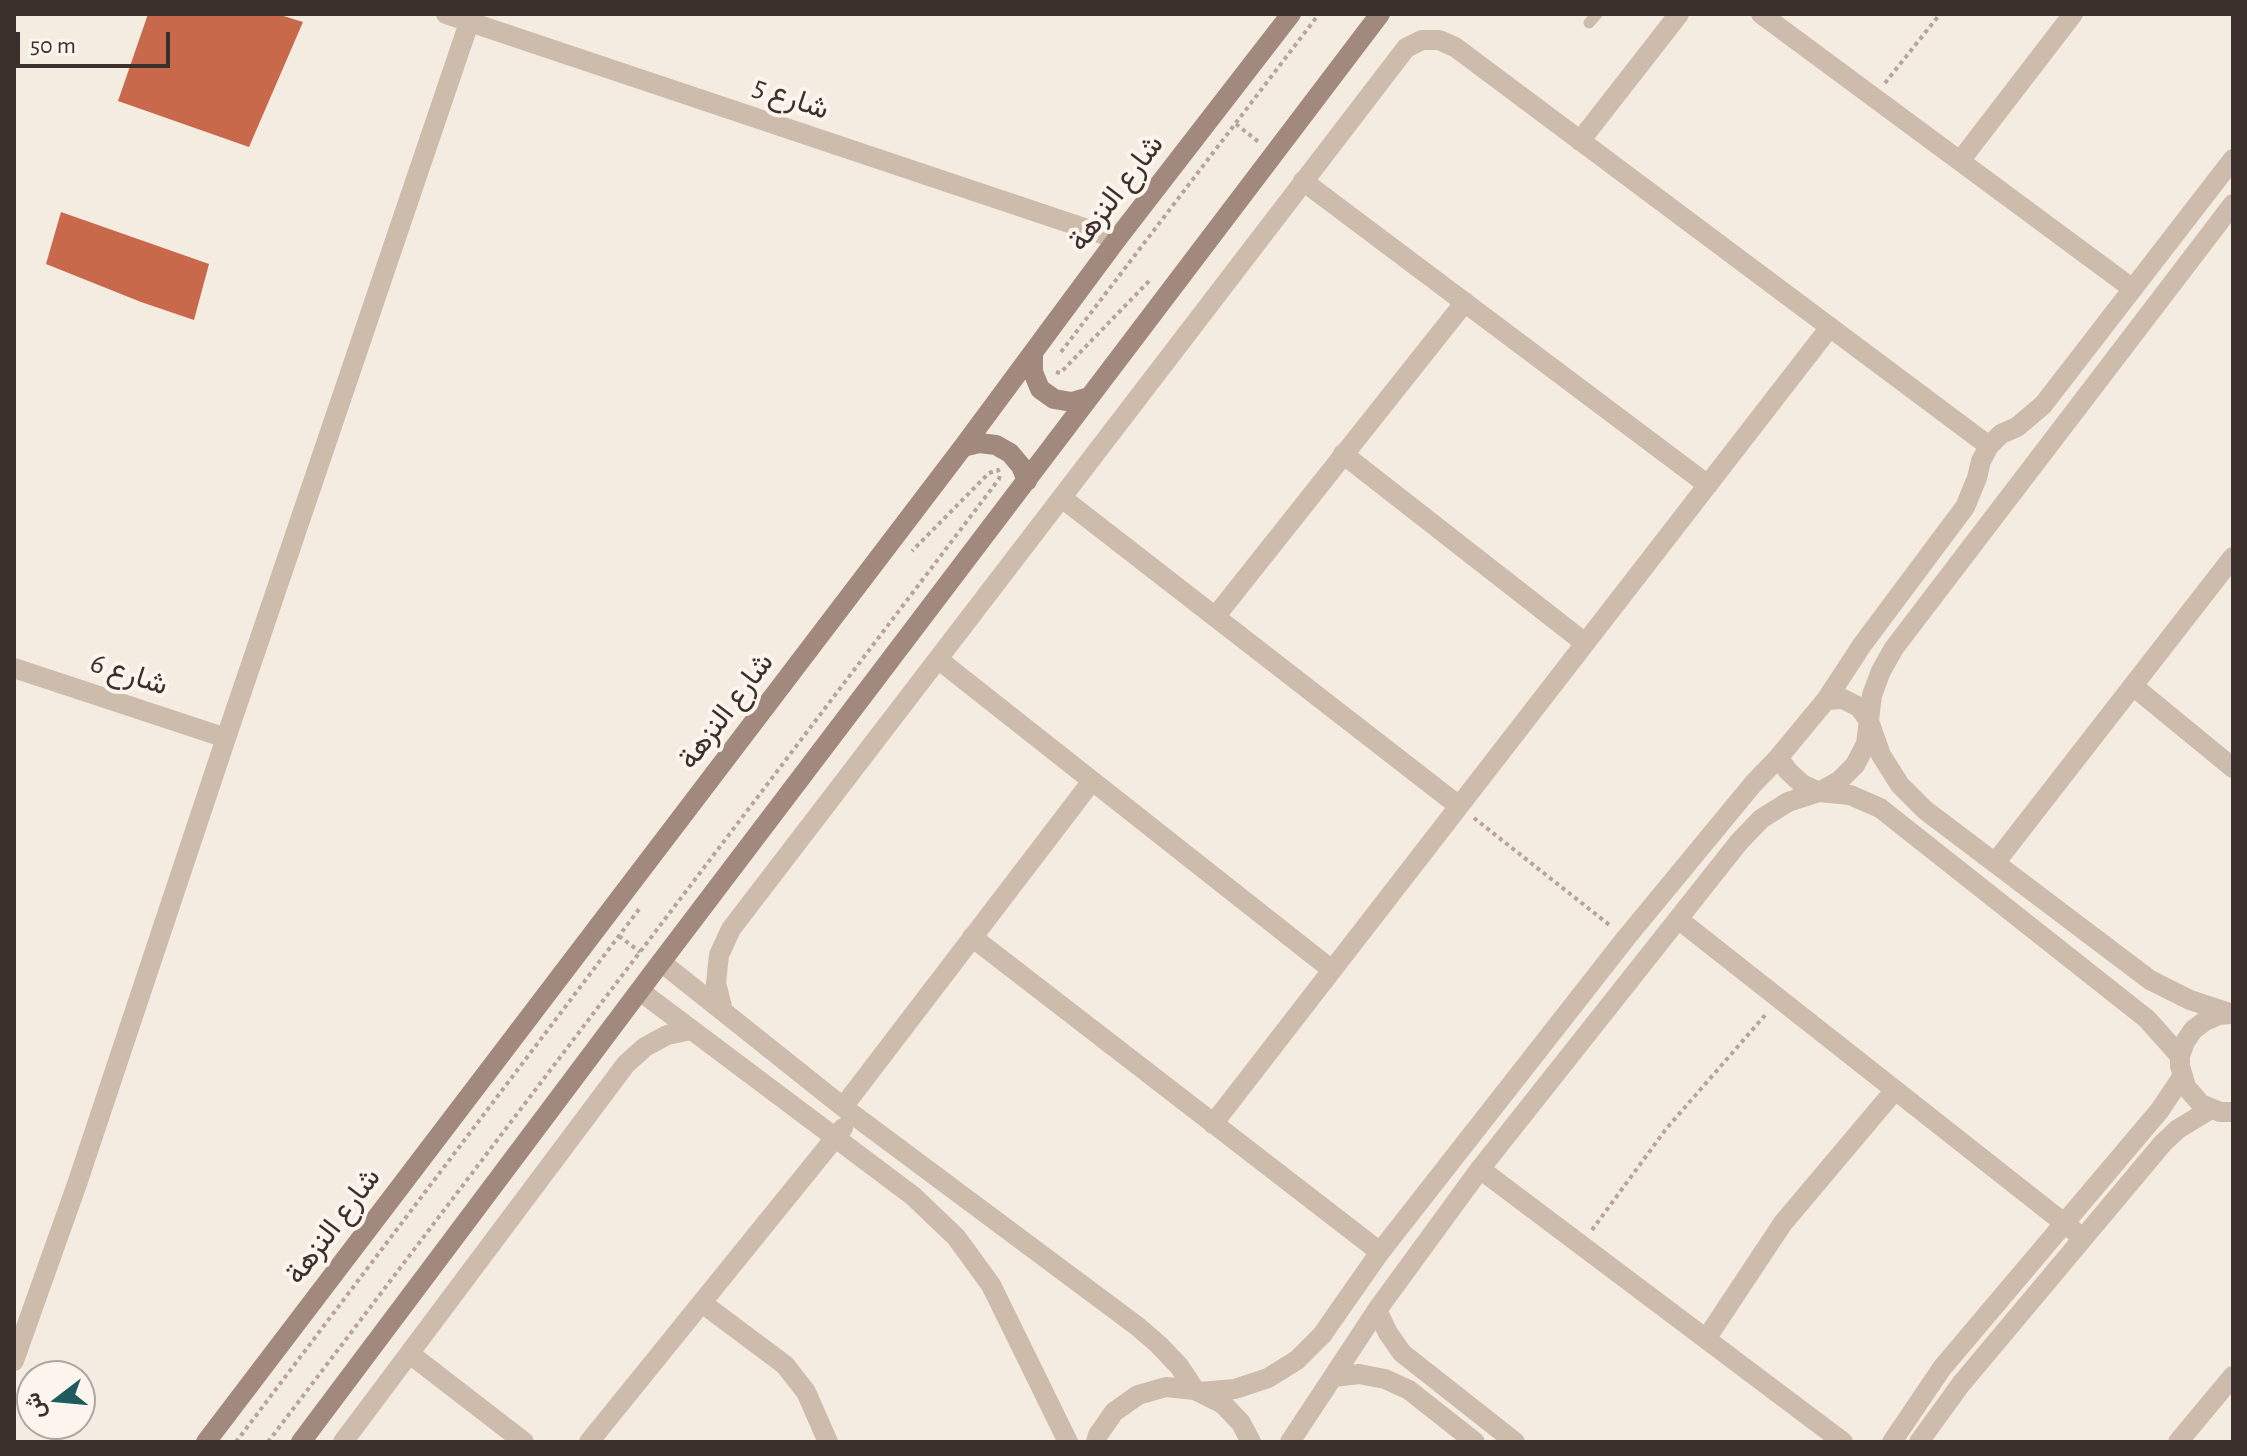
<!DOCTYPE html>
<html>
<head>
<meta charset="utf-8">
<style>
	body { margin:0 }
	#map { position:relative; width:2247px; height:1456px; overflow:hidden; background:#f4ebe1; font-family:"Alegreya Sans",Vazirmatn,sans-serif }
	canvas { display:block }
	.frame { position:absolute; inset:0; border:16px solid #3b302b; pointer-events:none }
	.north { position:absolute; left:16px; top:1360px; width:80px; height:80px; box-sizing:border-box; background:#fbf5ee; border:2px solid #aea6a0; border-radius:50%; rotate:254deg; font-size:22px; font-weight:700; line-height:32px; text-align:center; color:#3b302b }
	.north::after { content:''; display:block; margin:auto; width:28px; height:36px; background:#1f5a5e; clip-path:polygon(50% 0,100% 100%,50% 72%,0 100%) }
	.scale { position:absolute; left:16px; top:32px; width:154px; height:36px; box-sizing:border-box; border:4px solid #3b302b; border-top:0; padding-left:10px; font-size:24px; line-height:28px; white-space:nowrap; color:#3b302b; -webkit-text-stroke:6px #fbf5ee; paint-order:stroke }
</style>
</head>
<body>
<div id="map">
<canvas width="2247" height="1456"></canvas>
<div class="frame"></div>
<div class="north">ش</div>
<div class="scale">50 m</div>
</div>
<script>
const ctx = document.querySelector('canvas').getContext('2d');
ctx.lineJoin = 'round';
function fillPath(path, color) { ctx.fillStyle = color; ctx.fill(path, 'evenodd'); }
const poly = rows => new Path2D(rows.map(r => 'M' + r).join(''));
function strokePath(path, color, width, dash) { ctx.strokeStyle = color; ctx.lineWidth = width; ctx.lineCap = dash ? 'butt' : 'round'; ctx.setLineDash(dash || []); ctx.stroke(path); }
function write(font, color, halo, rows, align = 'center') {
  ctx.font = font + ' "Alegreya Sans",Vazirmatn,sans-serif'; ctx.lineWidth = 8; ctx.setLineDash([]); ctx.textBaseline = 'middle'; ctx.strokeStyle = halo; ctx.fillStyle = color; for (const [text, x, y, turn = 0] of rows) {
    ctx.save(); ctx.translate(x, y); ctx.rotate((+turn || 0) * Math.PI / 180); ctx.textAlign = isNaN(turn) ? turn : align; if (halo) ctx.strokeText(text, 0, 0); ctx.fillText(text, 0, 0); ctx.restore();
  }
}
fillPath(poly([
	[148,14,277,14,303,22,249,147,118,101],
	[61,212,209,264,194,320,141,302,46,264]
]), '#c8694b');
strokePath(poly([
	[1885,83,1940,14],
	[1236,124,1260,143],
	[1061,352,1319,14],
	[1056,372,1060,373,1064,369,1151,279],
	[1474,818,1612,927],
	[619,936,640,952],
	[1592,1230,1666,1129,1767,1013],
	[236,1442,640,908],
	[268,1442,999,479,1000,475,998,470,989,473,912,551]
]), '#b9a596', 4, [4, 4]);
strokePath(poly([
	[1589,23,1597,14]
]), '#cdbbac', 11);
strokePath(poly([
	[446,14,1117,239],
	[1761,14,2133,289],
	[1580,141,1679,14],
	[1960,161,2073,14],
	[1303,181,1708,485],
	[1343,454,1585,643],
	[1062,498,1459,806],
	[1215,617,1465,302],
	[939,660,1332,970],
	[14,668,226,738],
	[2133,686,2233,768],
	[1826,700,1843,699,1859,707,1869,721,1881,755,1900,785,1925,810,2150,980,2190,1000,2233,1014],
	[1778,758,1789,772,1802,784,1819,792,1850,795,1880,808,2147,1019,2180,1056],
	[1995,863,2233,557],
	[1678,919,2083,1238],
	[972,937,1380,1252],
	[661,962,843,1107,1137,1326,1159,1345,1179,1366,1195,1390],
	[640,991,913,1196,956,1237,991,1285,1068,1442],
	[723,1011,716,983,719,955,731,929,1406,48,1422,40,1439,40,1455,47,1989,446],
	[2231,1014,2219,1015,2205,1021,2193,1030,2185,1042,2180,1056,2180,1066,2186,1087,2201,1104,2220,1112,2233,1112],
	[843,1107,1092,781],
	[1213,1124,1830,327],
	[1480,1169,1843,1442],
	[702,1303,785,1365,806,1392,828,1442],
	[1377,1310,1388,1333,1402,1353,1515,1442],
	[1706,1339,1783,1223,1895,1090],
	[410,1354,524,1442],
	[14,1361,77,1184,226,738,472,14],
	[1334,1377,1359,1374,1385,1379,1409,1390,1475,1442],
	[1200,1392,1235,1389,1268,1378,1297,1360,1322,1335,1380,1252,1626,938,1753,784,1778,758,1826,700,1862,645,1965,507,1977,478,1981,461,1989,446,2001,434,2017,427,2043,405,2233,159],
	[343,1442,626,1064,645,1047,667,1035,691,1030],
	[589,1442,843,1128],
	[1096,1442,1098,1435,1114,1412,1138,1395,1166,1387,1195,1390,1223,1404,1241,1423,1251,1442],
	[1290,1442,1377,1310,1480,1169,1739,842,1761,819,1788,802,1819,792,1839,781,1855,765,1866,744,1872,695,1881,671,1894,648,2233,204],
	[1892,1442,1942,1368,2160,1110,2182,1077],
	[1919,1442,1961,1384,2163,1143,2178,1129,2211,1109],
	[2178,1442,2233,1376]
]), '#cdbbac', 20);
strokePath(poly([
	[1033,354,1033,372,1040,389,1054,399,1072,402,1089,397],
	[963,447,979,443,996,445,1010,453,1021,466,1027,481],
	[206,1442,963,447,1117,239,1291,14],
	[301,1442,658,966,1380,14]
]), '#a18a7d', 20);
write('30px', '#3b302b', '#fbf5ee', [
	["شارع 5",791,98,19],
	["شارع النزهة",1116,193,-53],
	["شارع 6",129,674,18],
	["شارع النزهة",726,711,-53],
	["شارع النزهة",333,1226,-53]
]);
</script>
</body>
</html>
